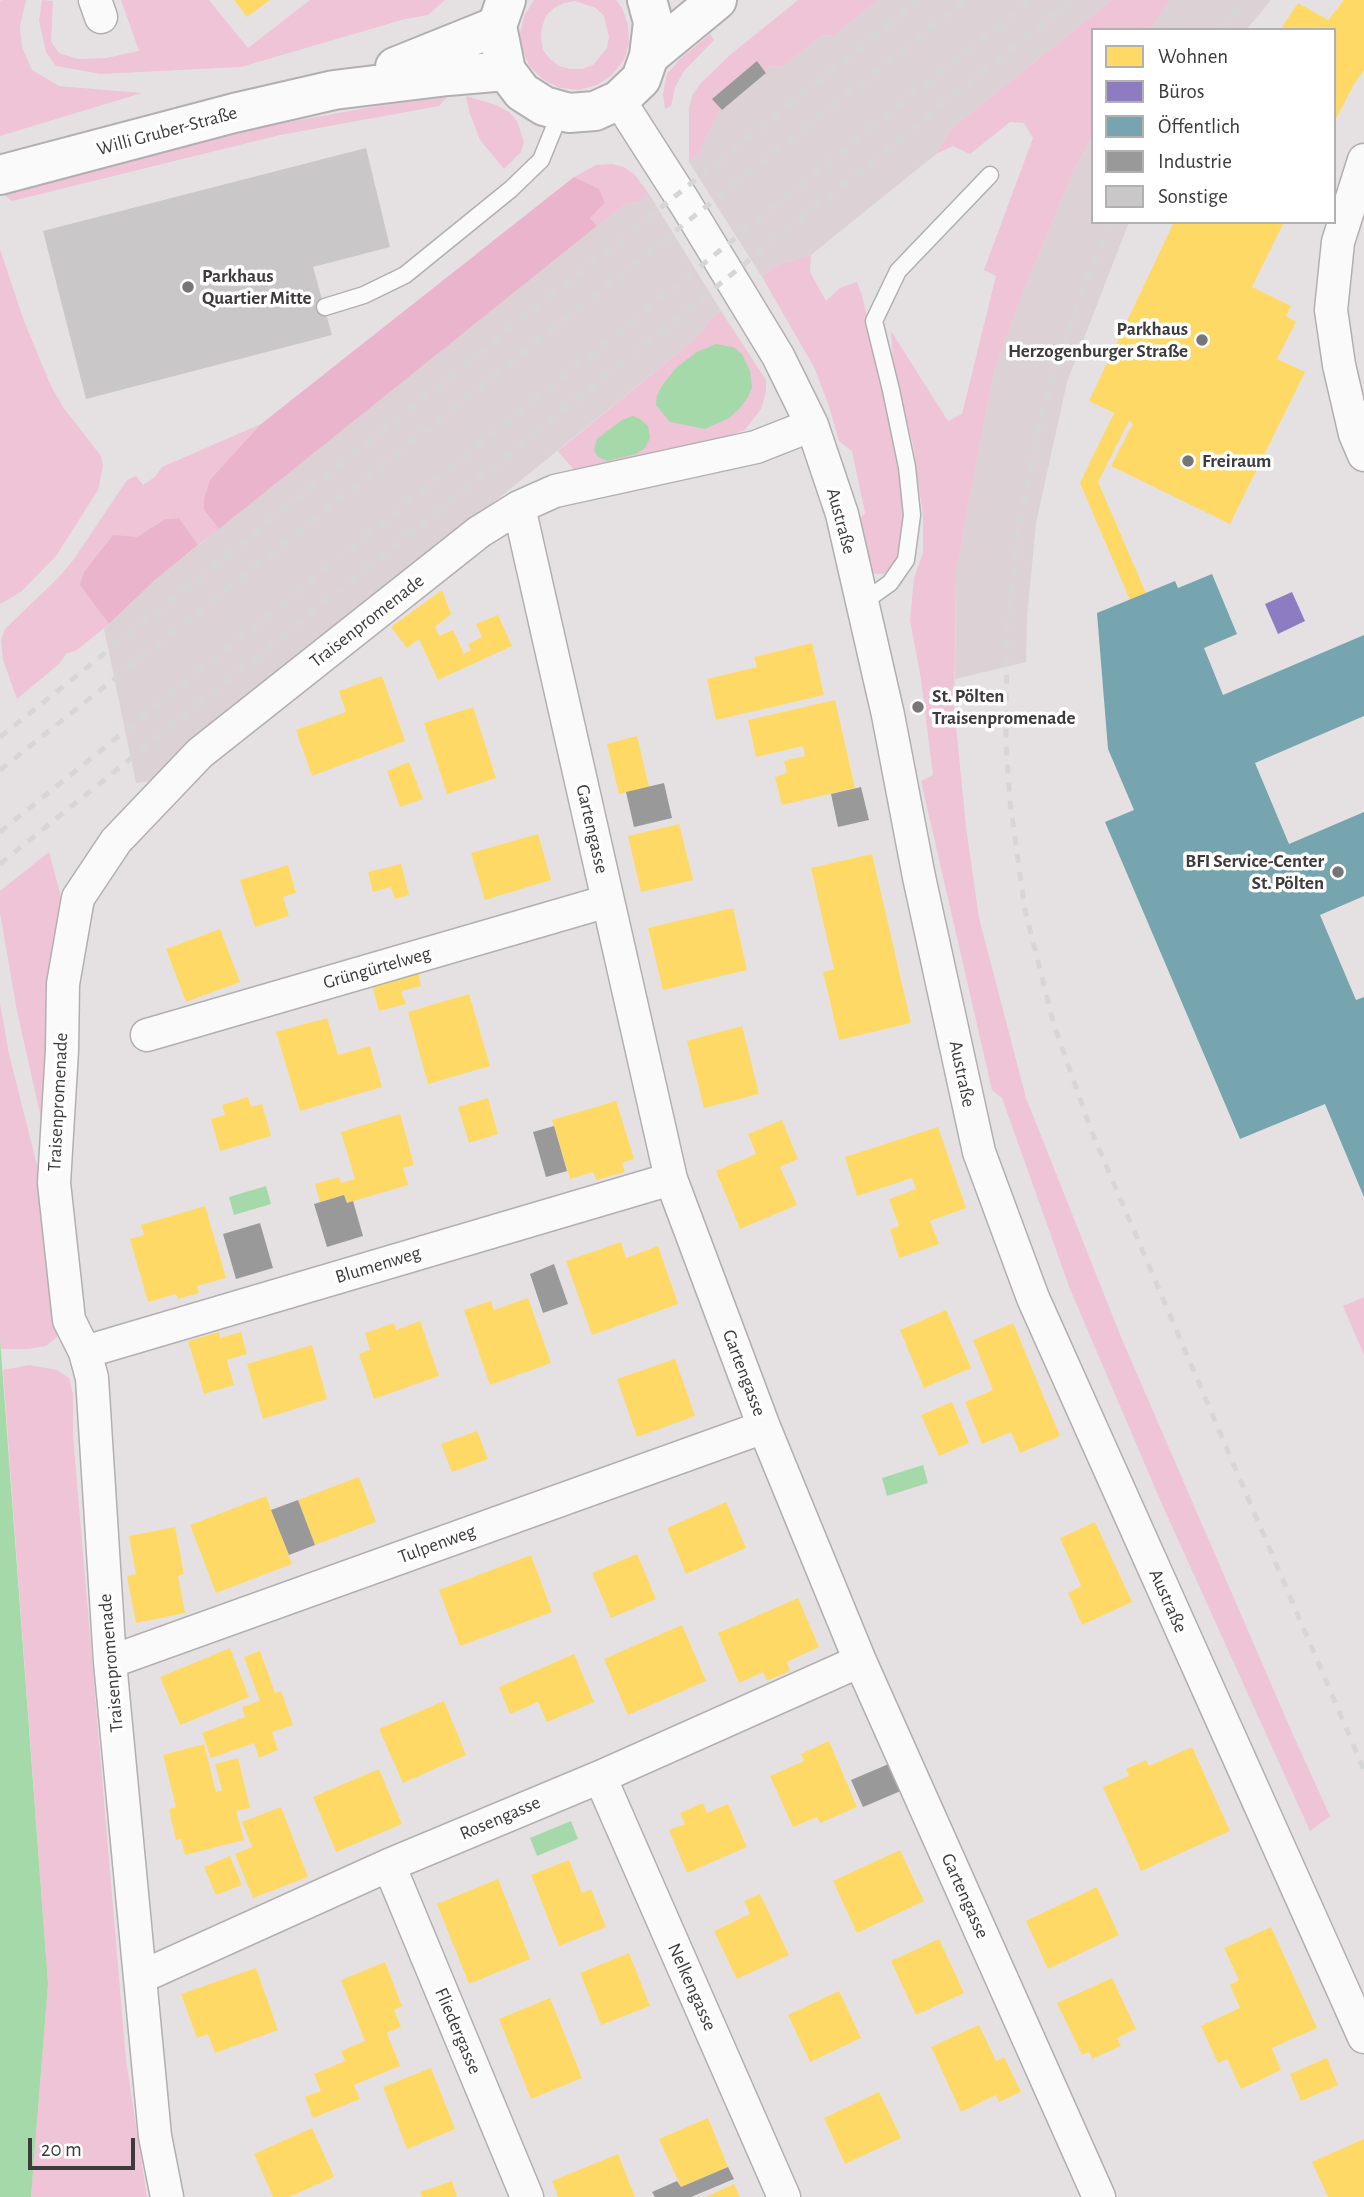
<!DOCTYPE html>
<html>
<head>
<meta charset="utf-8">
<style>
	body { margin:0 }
	#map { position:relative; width:1364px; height:2197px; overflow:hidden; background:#e5e1e3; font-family:"Alegreya Sans",sans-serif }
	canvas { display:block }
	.legend { position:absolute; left:1091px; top:28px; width:245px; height:196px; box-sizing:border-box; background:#fff; border:2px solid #b2b1b1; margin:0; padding:9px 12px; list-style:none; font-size:21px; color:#3e3b3c }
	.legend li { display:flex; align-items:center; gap:14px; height:35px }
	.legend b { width:35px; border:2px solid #b2b1b1 }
	.scale { position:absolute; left:28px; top:2138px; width:107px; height:32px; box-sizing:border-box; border:4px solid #3e3b3c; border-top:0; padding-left:9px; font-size:21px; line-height:24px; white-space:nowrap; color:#3e3b3c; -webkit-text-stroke:5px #fff; paint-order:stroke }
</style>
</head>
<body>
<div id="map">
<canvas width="1364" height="2197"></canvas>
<ul class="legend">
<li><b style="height:19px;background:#ffd966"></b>Wohnen</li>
<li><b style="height:19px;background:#8e7cc3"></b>Büros</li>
<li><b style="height:19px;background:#76a5af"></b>Öffentlich</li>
<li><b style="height:19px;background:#999"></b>Industrie</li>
<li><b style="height:19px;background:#cac7c8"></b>Sonstige</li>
</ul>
<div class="scale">20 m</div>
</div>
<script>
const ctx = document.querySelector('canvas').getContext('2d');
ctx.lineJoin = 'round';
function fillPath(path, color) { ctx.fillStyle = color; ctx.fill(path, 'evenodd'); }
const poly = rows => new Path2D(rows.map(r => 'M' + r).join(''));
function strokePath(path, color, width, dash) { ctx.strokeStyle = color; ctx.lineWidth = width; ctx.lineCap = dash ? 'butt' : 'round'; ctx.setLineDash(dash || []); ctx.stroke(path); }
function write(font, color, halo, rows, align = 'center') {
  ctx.font = font + ' "Alegreya Sans",sans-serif'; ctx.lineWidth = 7; ctx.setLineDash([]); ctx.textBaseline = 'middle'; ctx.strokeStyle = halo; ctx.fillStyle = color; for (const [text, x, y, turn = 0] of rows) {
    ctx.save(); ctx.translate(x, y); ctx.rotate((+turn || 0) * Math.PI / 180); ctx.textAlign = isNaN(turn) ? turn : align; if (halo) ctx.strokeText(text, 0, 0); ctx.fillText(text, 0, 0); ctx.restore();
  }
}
fillPath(poly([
	[878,0,1112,0,951,129,936,154,811,255,777,265,762,277,689,162,699,153,720,108,722,110,766,73,765,71,771,65,782,67,822,35,833,36],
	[1170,0,1271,0,1246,30,1149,30],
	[1093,135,1093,222,1129,222,1067,382,1036,523,1027,617,1026,662,955,679,956,571,994,370,1025,287,1073,172],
	[649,194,721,311,710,319,700,335,150,781,136,783,104,629,155,580,597,226,626,204,640,201]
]), '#dcd1d5');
fillPath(poly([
	[2,0,26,0,20,26,22,47,32,70,59,86,142,93,0,136,0,1],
	[42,0,53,1,51,42,59,53,78,59,106,58,139,51,121,0,209,0,248,48,310,0,445,0,428,15,405,19,241,67,101,74,56,66,46,52,39,21],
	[534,0,616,0,622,8,628,24,629,43,624,60,612,75,597,85,579,90,560,88,544,80,530,67,523,51,520,34,524,16],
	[575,1,596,8,604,16,609,37,607,48,593,65,582,69,570,69,559,66,550,59,543,50,541,38,542,27,546,16,554,8,564,3],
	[798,0,878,0,833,36,822,35,782,67,771,65,765,71,757,62,713,99,720,108,699,153,689,162,689,108,692,96,700,84,730,55],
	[1112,0,1170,0,1149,30,1093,30,1093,135,1073,172,1025,287,994,370,956,571,954,706,966,827,979,918,1026,1098,1121,1337,1294,1737,1330,1816,1310,1831,1161,1502,1070,1289,1002,1098,992,1090,921,781,933,775,921,679,910,620,914,578,923,553,923,515,913,445,893,364,891,331,948,421,962,414,996,276,984,270,1033,138,1024,123,1010,122,970,154,953,146,936,154,951,129],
	[710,34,714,40,684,71,675,87,671,106,665,109,663,94,667,74,680,59],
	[466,96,496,105,509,112,517,121,524,142,521,152,504,169,480,140,469,111],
	[447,97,439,106,280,135,12,201,3,194,267,126,377,106],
	[612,164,624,167,635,175,649,194,640,201,626,204,597,226,590,218,605,203,598,189,574,177,596,165],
	[0,249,24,321,51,386,63,407,101,456,103,466,98,490,56,556,21,592,0,604],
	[811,255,810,272,826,301,840,288,857,282,862,295,893,433,906,509,899,561,883,574,868,573,858,521,865,513,852,451,839,441,829,406,814,367,762,277,777,265],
	[721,311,766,380,766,392,761,409,745,430,718,439,574,470,558,451,700,335,710,319],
	[261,424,210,481,204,510,219,529,198,545,179,518,165,519,137,537,81,585,109,624,77,650,66,654,59,664,17,699,3,660,1,640,5,629,59,577,74,559,127,480,136,476,143,485,155,477,162,467],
	[49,852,60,893,62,916,43,1127,17,1011,0,913,0,891],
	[0,1003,9,1054,42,1185,61,1325,57,1337,46,1346,27,1349,1,1349,0,1339],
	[1364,1297,1364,1355,1343,1306],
	[29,1365,57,1370,69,1378,73,1394,73,1436,126,2060,147,2197,31,2197,48,1984,3,1370]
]), '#eec4d6');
fillPath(poly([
	[574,177,599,189,605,203,590,218,597,226,219,529,204,510,204,500,210,480,261,424],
	[179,518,198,545,155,580,109,624,80,585,84,572,113,535,137,537,165,519]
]), '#e9b4cc');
fillPath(poly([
	[716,344,733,347,742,354,750,371,752,387,748,397,740,408,729,418,705,429,670,422,656,405,657,395,663,384,677,367,697,352],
	[633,416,640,419,648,426,650,438,645,448,636,454,607,461,598,457,594,450,597,439,622,420],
	[266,1186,271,1204,234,1215,229,1197],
	[0,1339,48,1984,31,2197,0,2197],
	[923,1465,928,1483,887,1496,882,1478],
	[571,1821,578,1839,537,1856,530,1838]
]), '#a5d9aa');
fillPath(poly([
	[234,0,270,0,247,17],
	[1344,0,1364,0,1364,70,1354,84,1334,123,1334,30,1280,30,1298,3,1328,20],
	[1174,222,1284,222,1252,287,1291,306,1286,316,1296,322,1277,359,1305,372,1230,524,1111,466,1133,423,1129,421,1098,482,1146,593,1130,600,1080,483,1114,413,1089,401],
	[442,590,451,614,435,627,439,636,453,630,464,654,471,650,468,644,482,637,476,624,498,615,512,646,438,680,419,639,407,648,391,627],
	[812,643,824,695,716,720,707,679,757,667,754,657],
	[382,676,405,741,312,776,296,730,346,712,339,691],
	[835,700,855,788,782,805,775,777,787,773,784,761,805,756,803,746,756,757,748,720],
	[473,707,496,778,447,794,424,723],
	[637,736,649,787,619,794,607,744],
	[409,762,423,799,400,807,387,771],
	[679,824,693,880,641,892,628,836],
	[538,834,551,880,485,900,471,853],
	[872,854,911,1023,839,1040,823,972,834,969,811,868],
	[401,864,409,895,395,899,391,887,373,892,368,872],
	[288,865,296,893,283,897,289,916,255,927,240,880],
	[733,908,747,970,663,990,648,928],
	[220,929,240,982,186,1002,166,949],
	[418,972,421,986,401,991,406,1004,379,1011,372,985],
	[469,994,490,1066,428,1084,408,1012],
	[327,1018,338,1055,370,1046,382,1087,300,1111,276,1032],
	[742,1026,759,1094,704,1108,687,1041],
	[248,1097,251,1107,262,1104,271,1136,220,1151,211,1119,225,1115,222,1105],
	[488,1098,498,1134,469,1143,458,1107],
	[616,1101,634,1159,622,1163,625,1172,596,1180,593,1172,570,1179,552,1120],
	[400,1114,414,1165,403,1168,408,1185,347,1203,344,1195,320,1202,315,1184,339,1177,341,1183,355,1179,341,1132],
	[782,1120,798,1159,780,1167,797,1205,740,1229,716,1171,756,1154,748,1134],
	[938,1127,966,1208,930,1221,939,1244,899,1258,890,1229,899,1226,889,1199,916,1189,912,1178,857,1196,845,1157],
	[205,1206,226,1278,197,1286,199,1293,178,1299,176,1294,148,1302,130,1239,144,1235,141,1225],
	[621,1242,626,1258,658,1246,678,1304,592,1335,566,1261],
	[528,1298,551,1363,490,1385,464,1310,491,1301,494,1310],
	[946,1310,971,1368,924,1388,900,1330],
	[420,1321,439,1376,374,1399,359,1354,370,1350,365,1333,394,1323,396,1330],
	[1013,1323,1060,1436,1020,1453,1011,1432,982,1444,965,1402,993,1390,973,1340],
	[219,1332,220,1338,241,1332,247,1354,227,1360,234,1385,204,1394,188,1341],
	[312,1345,327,1399,263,1419,247,1364],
	[675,1359,695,1416,637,1437,617,1379],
	[952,1402,969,1443,939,1456,921,1415],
	[477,1431,488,1459,452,1472,441,1444],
	[359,1477,376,1522,315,1545,298,1500],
	[266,1496,292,1564,216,1593,190,1525],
	[726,1502,746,1548,686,1574,667,1528],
	[1095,1522,1132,1602,1082,1625,1068,1593,1081,1586,1060,1538],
	[175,1527,184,1574,178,1576,185,1613,136,1623,127,1576,136,1574,129,1536],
	[637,1554,656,1599,611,1618,592,1573],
	[531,1555,552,1612,460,1646,439,1590],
	[798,1598,819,1647,787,1662,790,1671,767,1681,763,1672,739,1683,718,1633],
	[682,1625,706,1681,628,1715,604,1659],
	[230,1648,249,1697,180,1725,160,1677],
	[260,1651,275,1693,281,1691,293,1725,272,1732,278,1750,259,1758,254,1743,211,1758,202,1733,245,1717,242,1707,260,1701,244,1657],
	[574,1654,594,1702,547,1722,538,1702,510,1714,499,1687],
	[444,1701,466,1755,403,1783,379,1729],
	[829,1741,857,1807,820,1823,817,1817,793,1827,770,1776,804,1761,801,1754],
	[204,1744,216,1792,222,1790,215,1764,238,1758,250,1808,236,1811,244,1840,185,1855,181,1839,176,1840,169,1809,176,1807,163,1755],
	[1192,1747,1230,1831,1141,1871,1103,1787,1129,1776,1126,1769,1146,1760,1149,1766],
	[379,1769,402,1824,336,1852,313,1797],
	[703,1803,707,1813,728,1804,747,1847,687,1873,669,1830,685,1824,680,1813],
	[281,1807,308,1877,253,1898,235,1854,252,1847,242,1822],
	[900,1850,924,1901,857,1933,833,1881],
	[230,1856,242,1885,216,1895,204,1867],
	[569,1860,582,1893,591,1889,606,1927,559,1946,531,1875],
	[498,1879,530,1959,469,1984,437,1904],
	[1097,1887,1119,1935,1048,1969,1026,1921],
	[760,1894,789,1955,737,1979,714,1931,750,1914,744,1901],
	[1271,1927,1317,2028,1272,2048,1281,2070,1241,2089,1227,2059,1218,2063,1201,2026,1240,2008,1230,1985,1239,1980,1224,1948],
	[939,1939,964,1993,916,2015,891,1961],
	[629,1953,650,2006,601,2025,580,1973],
	[385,1962,402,2006,394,2010,401,2027,387,2033,400,2066,354,2085,360,2099,313,2118,305,2097,321,2091,314,2074,345,2061,341,2051,365,2041,341,1980],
	[256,1968,278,2030,215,2053,208,2034,197,2038,181,1994],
	[1112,1978,1136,2029,1117,2038,1121,2046,1092,2059,1089,2052,1082,2055,1057,2003],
	[839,1991,861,2038,810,2062,788,2015],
	[550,1998,582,2078,531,2099,499,2019],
	[979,2025,996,2061,1004,2057,1021,2092,999,2102,996,2095,961,2112,931,2047],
	[1327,2058,1338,2085,1301,2101,1290,2074],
	[431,2068,455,2129,407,2149,383,2087],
	[879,2092,901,2138,845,2164,824,2118],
	[708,2118,728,2167,681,2187,659,2139],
	[312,2128,334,2177,289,2197,273,2197,254,2154],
	[1364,2139,1364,2197,1328,2197,1312,2162],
	[618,2154,635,2197,558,2197,552,2181],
	[452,2181,457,2197,422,2197,420,2192],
	[734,2184,740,2197,706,2197]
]), '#ffd966');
fillPath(poly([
	[1292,592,1305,621,1278,634,1265,604]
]), '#8e7cc3');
fillPath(poly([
	[1212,574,1237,634,1204,648,1223,695,1364,635,1364,716,1255,763,1289,844,1364,812,1364,896,1320,915,1356,1000,1364,997,1364,1197,1325,1104,1240,1139,1105,822,1134,810,1108,749,1097,613,1175,581,1178,588]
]), '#76a5af');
fillPath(poly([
	[757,61,766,73,722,110,712,99],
	[664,783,672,818,634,827,626,792],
	[861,787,869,820,838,827,831,794],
	[554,1126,567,1171,546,1177,533,1132],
	[344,1195,347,1203,353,1201,363,1236,327,1247,314,1204],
	[260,1223,273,1268,236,1279,223,1234],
	[554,1264,568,1304,543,1313,530,1274],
	[298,1500,315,1545,289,1555,271,1510],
	[891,1763,903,1790,863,1807,851,1780],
	[728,2167,734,2179,691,2197,655,2197,652,2192,677,2181,681,2187]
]), '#999');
fillPath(poly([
	[366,148,390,247,313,267,332,335,86,399,43,231]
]), '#cac7c8');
const service = poly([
	[325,307,364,295,405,275,511,189,541,160,561,111],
	[862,603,890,583,906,560,912,515,907,467,891,390,874,321,898,271,990,175]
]);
const minor = poly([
	[95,0,101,17],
	[619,100,685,203,778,356,812,425,842,514,888,715,919,877,979,1152,1033,1298,1364,2037],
	[1364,160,1338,242,1331,310,1339,365,1355,434,1364,455],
	[519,507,671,1179,764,1427,860,1661,1099,2197],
	[147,1035,608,901],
	[85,1352,671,1179],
	[110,1662,764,1427],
	[600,1777,784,2197],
	[389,1865,527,2197],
	[141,1977,389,1865,600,1777,860,1661],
	[167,2197,155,2136,110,1662,92,1378,85,1352,69,1320,54,1183,62,1050,63,984,78,898,116,841,200,753,479,532,519,507,555,491,756,447,812,425]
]);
const tertiary = poly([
	[506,0,497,26,506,71,522,92,544,106,569,113,595,111,619,100,641,79,649,56,653,22,647,0],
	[649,56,717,0],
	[395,67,497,26],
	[0,175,234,113,334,90,448,76,506,71]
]);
strokePath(service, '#b2afb0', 19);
strokePath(minor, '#b2afb0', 35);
strokePath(tertiary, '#b2afb0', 42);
strokePath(service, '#fbfafb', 16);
strokePath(minor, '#fbfafb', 32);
strokePath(tertiary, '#fbfafb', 38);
strokePath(poly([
	[1222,30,1245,0],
	[1111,222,1089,272,1043,408,1018,532,1007,629,1006,743,1010,802,1025,910,1054,1025,1091,1130,1364,1770],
	[0,737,920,0],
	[0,770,965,0],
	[0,832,1030,0],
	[0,864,1072,0]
]), '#d7d6d6', 5, [9, 9]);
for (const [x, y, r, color] of [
	[188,287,7,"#787576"],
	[1202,340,7,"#787576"],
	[1188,461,7,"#787576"],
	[918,707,7,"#787576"],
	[1338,872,7,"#787576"]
]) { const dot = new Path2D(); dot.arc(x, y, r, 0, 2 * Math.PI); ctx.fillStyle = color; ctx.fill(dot); strokePath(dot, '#fff', 2.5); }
write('19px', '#3e3b3c', '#fff', [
	["Willi Gruber-Straße",167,131,-15],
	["Austraße",841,521,75],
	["Traisenpromenade",367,621,-38],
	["Gartengasse",592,829,77],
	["Grüngürtelweg",377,968,-16],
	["Austraße",962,1074,78],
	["Traisenpromenade",58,1102,-87],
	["Blumenweg",378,1265,-17],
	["Gartengasse",744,1373,69],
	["Tulpenweg",437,1544,-20],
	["Austraße",1168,1601,66],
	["Traisenpromenade",111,1663,-95],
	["Rosengasse",500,1818,-23],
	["Gartengasse",965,1896,66],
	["Nelkengasse",692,1987,66],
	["Fliedergasse",458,2031,67]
]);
write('bold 19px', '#3e3b3c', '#fff', [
	["Parkhaus",202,276],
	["Quartier Mitte",202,298],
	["Parkhaus",1188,329,"right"],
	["Herzogenburger Straße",1188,351,"right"],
	["Freiraum",1202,461],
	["St. Pölten",932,696],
	["Traisenpromenade",932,718],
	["BFI Service-Center",1324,861,"right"],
	["St. Pölten",1324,883,"right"]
], 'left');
</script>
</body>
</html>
